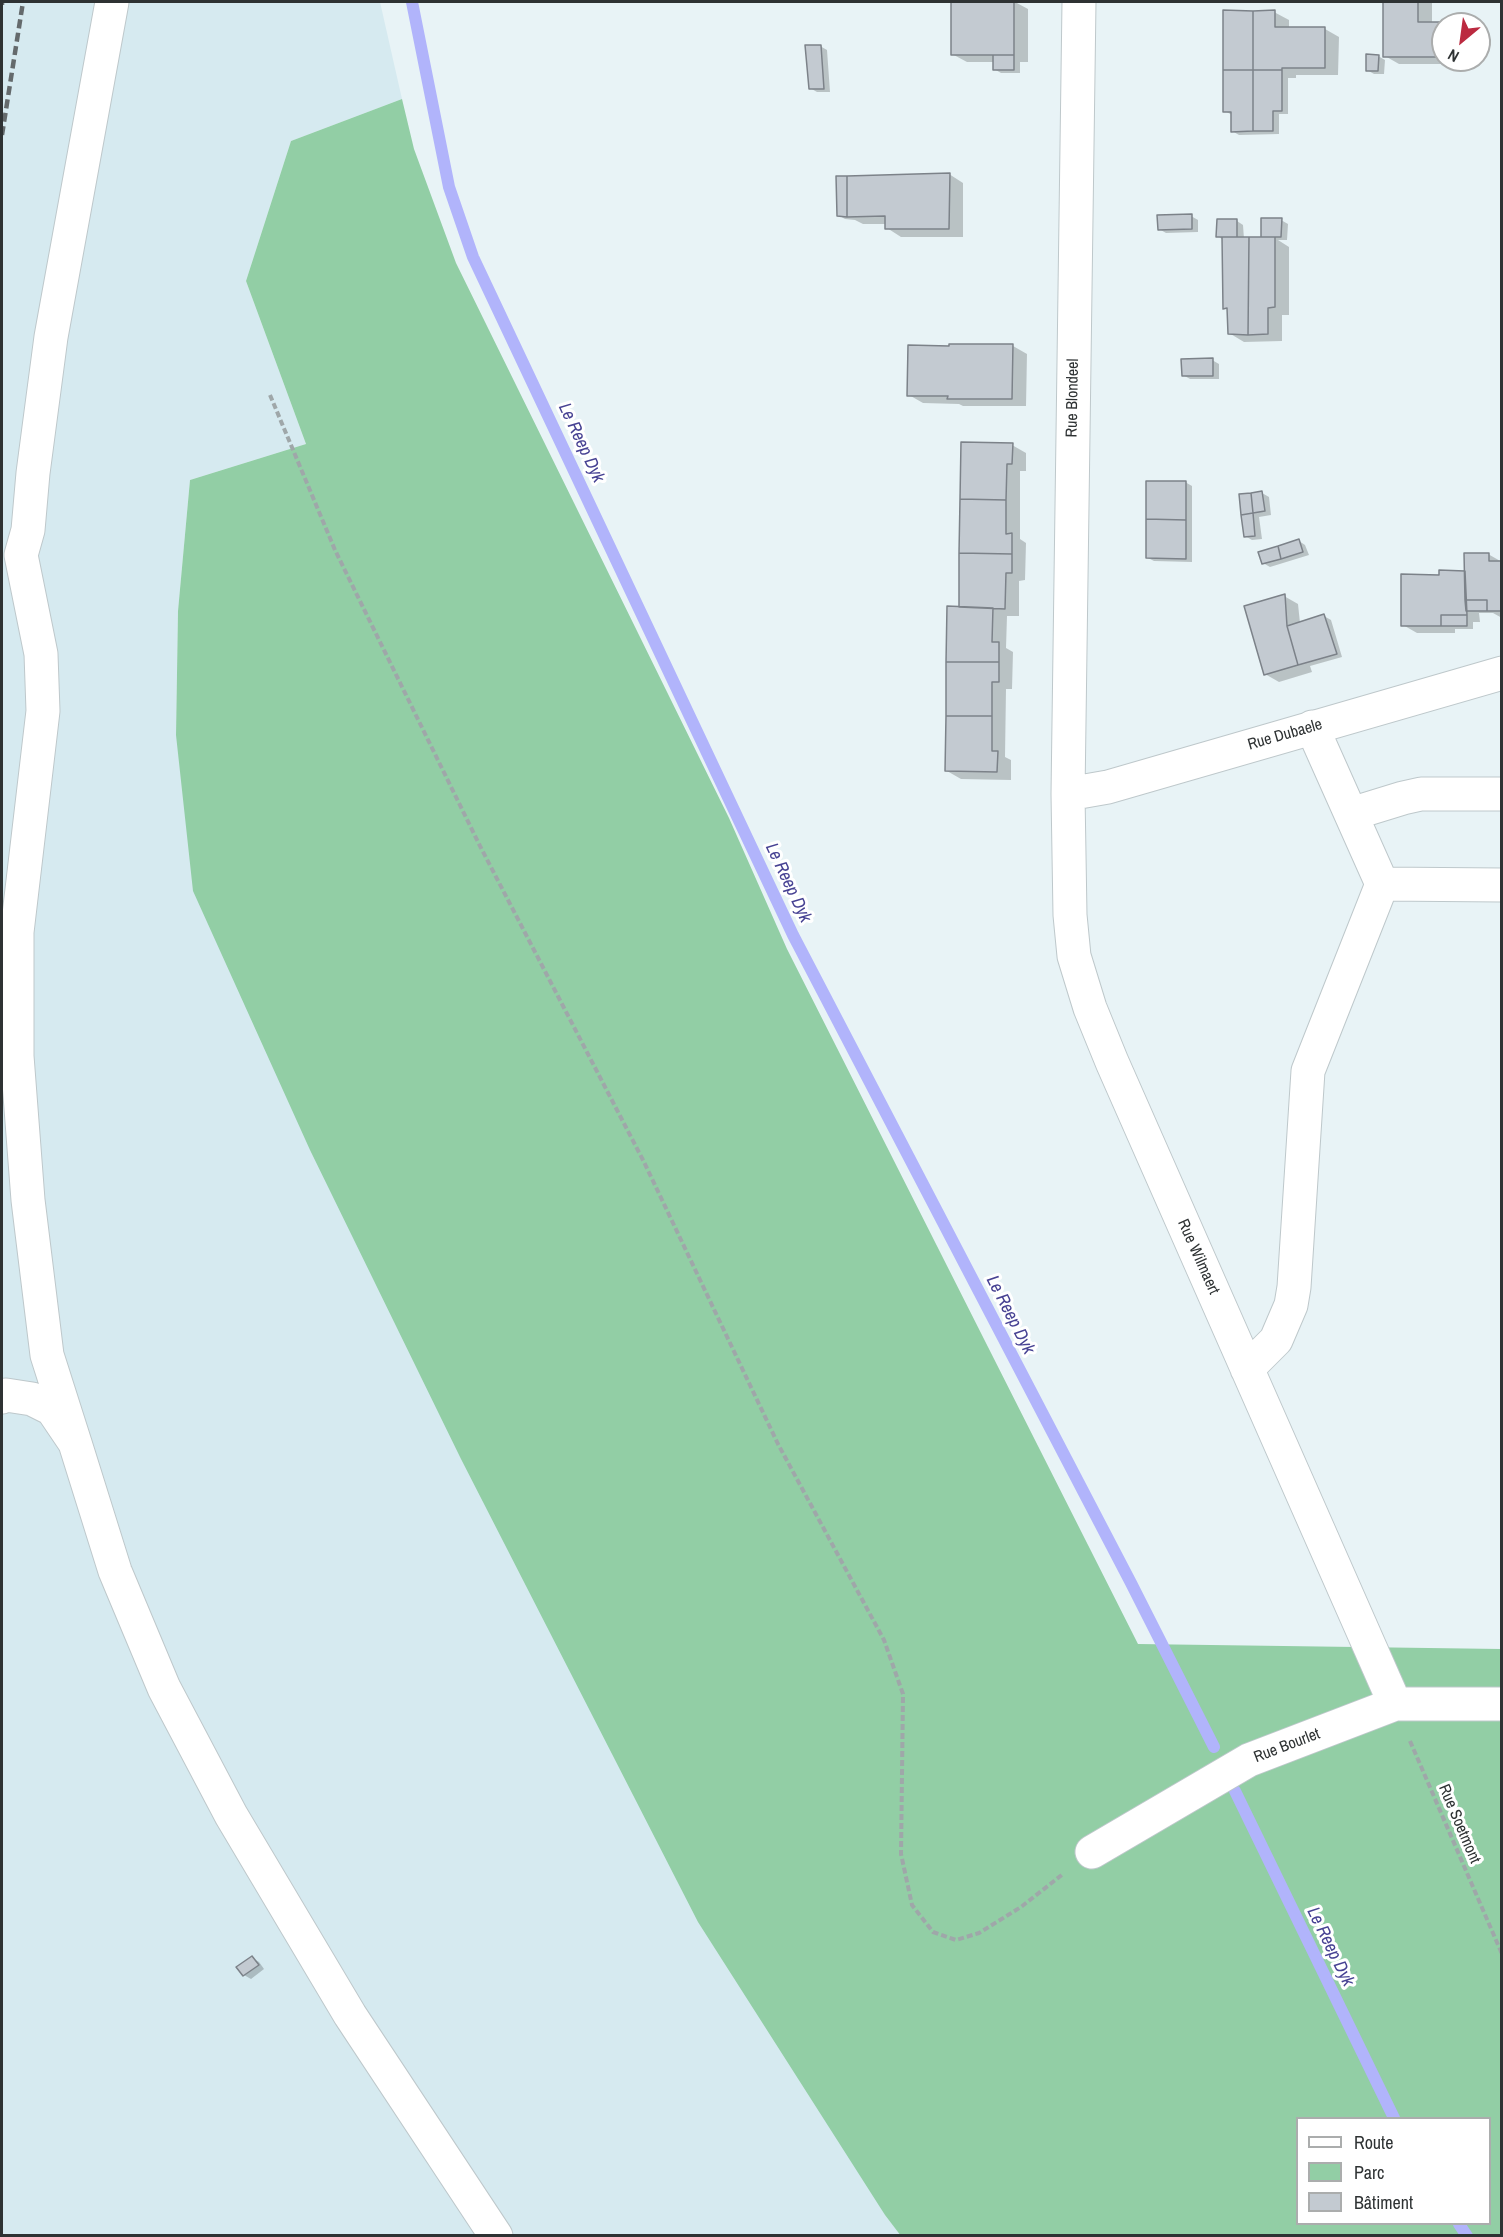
<!DOCTYPE html>
<html>
<head>
<meta charset="utf-8">
<style>
	body { margin:0 }
	#map { position:relative; width:1503px; height:2237px; overflow:hidden; background:#e8f3f6; font-family:"Archivo Narrow",sans-serif }
	canvas { display:block }
	.frame { position:absolute; inset:0; border:3px solid #2e3233; pointer-events:none }
	.legend { position:absolute; left:1296px; top:2117px; width:195px; height:108px; box-sizing:border-box; background:#fff; border:2px solid #abadad; margin:0; padding:8px 10px; list-style:none; font-size:18px; color:#2e3233 }
	.legend li { display:flex; align-items:center; gap:12px; height:30px }
	.legend b { width:30px; border:2px solid #abadad }
	.north { position:absolute; left:1431px; top:12px; width:60px; height:60px; box-sizing:border-box; background:#fff; border:2px solid #abadad; border-radius:50%; rotate:209deg; font-size:16px; font-weight:700; line-height:24px; text-align:center; color:#2e3233 }
	.north::after { content:''; display:block; margin:auto; width:21px; height:27px; background:#bb2a40; clip-path:polygon(50% 0,100% 100%,50% 72%,0 100%) }
</style>
</head>
<body>
<div id="map">
<canvas width="1503" height="2237"></canvas>
<div class="frame"></div>
<ul class="legend">
<li><b style="height:8px;background:#fff"></b>Route</li>
<li><b style="height:16px;background:#92cea5"></b>Parc</li>
<li><b style="height:16px;background:#c3cad1"></b>Bâtiment</li>
</ul>
<div class="north">N</div>
</div>
<script>
const ctx = document.querySelector('canvas').getContext('2d');
ctx.lineJoin = 'round';
function fillPath(path, color) { ctx.fillStyle = color; ctx.fill(path, 'evenodd'); }
const poly = rows => new Path2D(rows.map(r => 'M' + r).join(''));
function strokePath(path, color, width, dash) { ctx.strokeStyle = color; ctx.lineWidth = width; ctx.lineCap = dash ? 'butt' : 'round'; ctx.setLineDash(dash || []); ctx.stroke(path); }
function write(font, color, halo, rows, align = 'center') {
  ctx.font = font + ' "Archivo Narrow",sans-serif'; ctx.lineWidth = 6; ctx.setLineDash([]); ctx.textBaseline = 'middle'; ctx.strokeStyle = halo; ctx.fillStyle = color; for (const [text, x, y, turn = 0] of rows) {
    ctx.save(); ctx.translate(x, y); ctx.rotate((+turn || 0) * Math.PI / 180); ctx.textAlign = isNaN(turn) ? turn : align; if (halo) ctx.strokeText(text, 0, 0); ctx.fillText(text, 0, 0); ctx.restore();
  }
}
fillPath(poly([
	[2,2,380,2,402,99,291,141,246,281,306,444,190,480,178,611,176,735,885,2215,901,2235,2,2236]
]), '#d6eaf0');
fillPath(poly([
	[402,99,414,149,456,263,729,818,787,949,1138,1644,1501,1649,1501,2235,901,2236,885,2215,698,1922,461,1459,310,1150,193,891,176,735,178,611,190,480,306,444,246,281,291,141],
	[1298,2118,1490,2118,1490,2224,1298,2224]
]), '#92cea5');
fillPath(poly([
	[953,2,1015,2,1028,9,1028,62,1020,62,1020,73,1001,73,994,69,995,62,967,62,952,54],
	[1385,2,1432,2,1432,23,1450,24,1443,24,1443,60,1463,60,1463,64,1399,64,1385,56],
	[1274,12,1289,20,1289,28,1325,29,1339,37,1338,75,1296,75,1296,78,1288,78,1288,114,1279,114,1279,134,1239,135,1232,131,1232,115,1225,111],
	[820,46,827,50,830,92,817,92,810,88],
	[1378,56,1385,60,1384,74,1374,74,1367,70],
	[949,174,963,183,963,237,901,237,887,228,887,224,863,224,855,220,845,219,838,215],
	[1191,216,1198,220,1198,232,1166,233,1159,229],
	[1281,220,1288,224,1287,240,1278,240,1289,247,1289,315,1282,315,1282,341,1244,342,1229,333,1229,310,1224,308,1223,240,1218,236,1237,221,1243,225,1244,239,1263,239],
	[1013,346,1027,354,1026,406,963,406,959,404,923,403,909,395],
	[1212,360,1219,364,1219,379,1190,379,1183,375],
	[1012,445,1026,453,1026,471,1020,471,1020,539,1026,543,1025,580,1019,581,1019,616,1007,616,1006,648,1013,652,1012,689,1006,689,1005,757,1011,760,1011,780,961,779,947,771,960,608],
	[1185,482,1192,486,1192,562,1154,561,1148,558],
	[1262,493,1269,497,1271,515,1259,517,1262,539,1252,540,1245,536,1240,495],
	[1299,541,1305,545,1309,555,1270,567,1263,563],
	[1488,554,1502,562,1502,618,1493,613,1479,613,1480,622,1473,622,1473,629,1455,629,1455,633,1417,633,1403,625,1440,576,1466,573],
	[1284,596,1298,604,1300,623,1324,616,1331,620,1342,657,1310,666,1312,672,1279,682,1265,674],
	[252,1958,259,1962,264,1969,251,1979,244,1975]
]), '#0003');
strokePath(poly([
	[412,2,449,187,473,257,793,935,1131,1583,1214,1747],
	[1235,1791,1394,2118],
	[1459,2224,1467,2236]
]), '#b1b4fb', 12);
const building = poly([
	[951,2,1014,2,1014,55,951,55,951,2],
	[1383,2,1418,2,1418,22,1450,22,1450,24,1443,24,1443,57,1383,57,1383,2],
	[1223,10,1253,11,1253,70,1223,70,1223,10],
	[1275,10,1275,27,1325,27,1325,68,1282,68,1282,70,1253,70,1253,11,1275,10],
	[805,45,821,45,824,89,809,89,805,45],
	[1366,54,1379,55,1378,71,1366,71,1366,54],
	[993,55,1014,55,1014,70,993,70,993,55],
	[1223,70,1253,70,1253,131,1231,132,1231,112,1223,112,1223,70],
	[1253,70,1282,70,1282,111,1273,111,1273,131,1253,131,1253,70],
	[950,173,949,229,885,229,885,216,847,217,847,176,950,173],
	[836,176,847,176,847,217,837,216,836,176],
	[1192,214,1192,229,1158,230,1157,215,1192,214],
	[1261,218,1282,218,1281,237,1261,237,1261,218],
	[1217,219,1237,219,1237,237,1216,237,1217,219],
	[1222,237,1249,237,1248,335,1228,334,1227,308,1223,309,1222,237],
	[1249,237,1275,237,1275,307,1268,308,1268,334,1248,335,1249,237],
	[949,344,1013,344,1012,399,947,399,948,396,907,396,908,345,949,346,949,344],
	[1213,358,1213,376,1182,376,1181,359,1213,358],
	[961,442,1013,443,1012,464,1007,464,1006,500,960,499,961,442],
	[1146,481,1186,481,1186,520,1146,519,1146,481],
	[1262,491,1265,511,1253,513,1251,493,1262,491],
	[1251,493,1253,513,1241,515,1239,494,1251,493],
	[960,499,1006,500,1006,534,1012,533,1012,554,959,553,960,499],
	[1253,513,1255,536,1244,537,1241,515,1253,513],
	[1146,519,1186,520,1186,559,1146,558,1146,519],
	[1299,539,1303,552,1281,559,1278,546,1299,539],
	[1278,546,1281,559,1262,564,1258,552,1278,546],
	[959,553,1012,554,1012,573,1006,573,1005,609,959,607,959,553],
	[1464,553,1489,553,1489,561,1502,561,1502,611,1487,611,1487,600,1465,600,1464,553],
	[1439,570,1465,571,1467,615,1441,615,1441,626,1401,626,1401,574,1439,575,1439,570],
	[1285,594,1287,626,1298,665,1264,675,1244,606,1285,594],
	[1465,600,1487,600,1487,611,1466,611,1465,600],
	[947,606,993,608,992,642,999,642,999,662,946,662,947,606],
	[1324,614,1337,654,1298,665,1287,626,1324,614],
	[1441,615,1467,615,1467,626,1441,626,1441,615],
	[946,662,999,662,999,682,992,682,992,716,946,716,946,662],
	[946,716,992,716,992,751,998,751,997,772,945,771,946,716],
	[252,1956,259,1965,243,1976,236,1967,252,1956]
]);
fillPath(building, '#c3cad1');
strokePath(building, '#7c8289', 1.5);
const minor = poly([
	[1079,2,1068,794,1070,915,1074,956,1090,1008,1112,1062,1395,1704],
	[1312,727,1382,884],
	[1068,794,1108,787,1502,673],
	[1351,814,1403,798,1421,794,1502,794],
	[1247,1369,1276,1340,1291,1305,1294,1287,1308,1071,1382,884,1502,885],
	[2,1397,6,1395,32,1399,52,1409,75,1443,115,1571,164,1688,231,1815,350,2015,496,2236],
	[75,1443,47,1355,28,1200,17,1056,17,932,43,711,41,654,21,555,28,530,33,473,51,337,112,2],
	[1092,1852,1249,1760,1395,1704,1502,1704]
]);
strokePath(minor, '#bec8cb', 35);
strokePath(poly([
	[270,395,335,550,480,846,644,1162,778,1444,884,1640,903,1694,901,1854,912,1905,933,1932,956,1940,979,1933,1021,1907,1063,1874],
	[1410,1741,1502,1954]
]), '#9fa7a9', 4, [6, 3]);
strokePath(minor, '#fff', 33);
strokePath(poly([
	[2,5,2,2],
	[2,135,23,2]
]), '#646a6c', 4.5, [9, 4.5]);
write('16px', '#2e3233', '#fff', [
	["Rue Blondeel",1073,398,-89],
	["Rue Dubaele",1285,735,-16],
	["Rue Wilmaert",1198,1257,66],
	["Rue Bourlet",1287,1746,-21],
	["Rue Soetmont",1459,1824,67]
]);
write('italic 18px', '#474293', '#fff', [
	["Le Reep Dyk",581,443,65],
	["Le Reep Dyk",788,883,65],
	["Le Reep Dyk",1010,1315,63],
	["Le Reep Dyk",1330,1947,64]
]);
</script>
</body>
</html>
